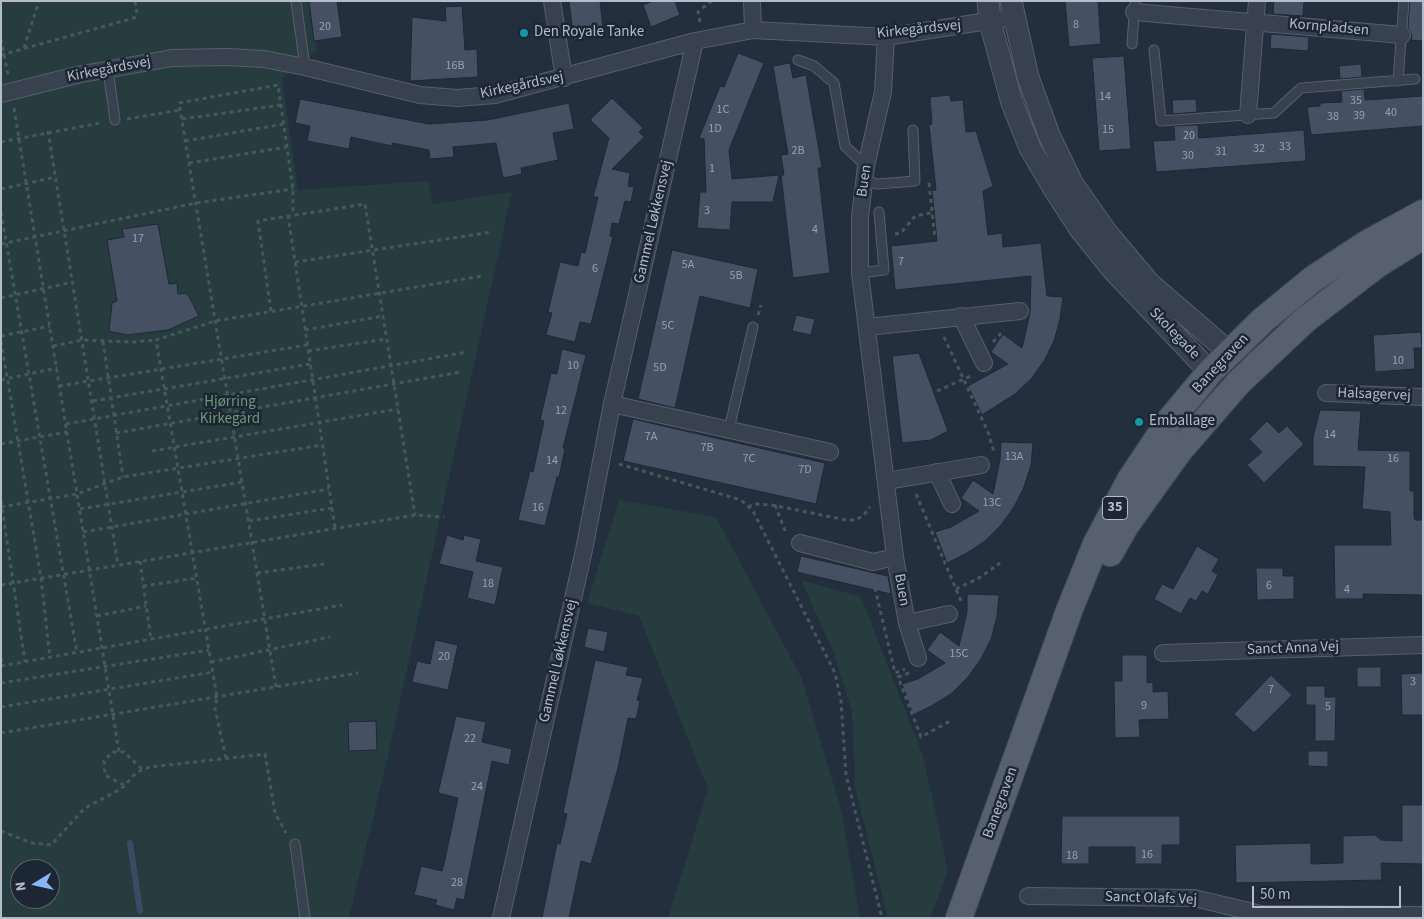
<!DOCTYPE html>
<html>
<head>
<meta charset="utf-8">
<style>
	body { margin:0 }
	#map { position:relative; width:1424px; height:919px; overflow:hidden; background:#242f3e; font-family:"Source Sans 3",sans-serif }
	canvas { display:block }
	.frame { position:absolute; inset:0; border:2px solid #b4bcc9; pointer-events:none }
	.north { position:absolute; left:10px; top:859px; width:50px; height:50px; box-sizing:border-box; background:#1d2633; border:1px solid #59626f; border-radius:50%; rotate:261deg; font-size:14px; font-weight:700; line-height:20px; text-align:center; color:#b4bcc9 }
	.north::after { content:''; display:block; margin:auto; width:18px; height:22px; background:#8ab4f8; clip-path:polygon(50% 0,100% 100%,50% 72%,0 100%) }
	.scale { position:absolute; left:1252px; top:886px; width:149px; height:22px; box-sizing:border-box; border:2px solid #b4bcc9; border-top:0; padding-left:6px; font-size:15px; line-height:18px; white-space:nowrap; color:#b4bcc9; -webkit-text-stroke:4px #1d2633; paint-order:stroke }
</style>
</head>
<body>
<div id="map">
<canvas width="1424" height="919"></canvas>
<div class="frame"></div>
<div class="north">N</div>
<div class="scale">50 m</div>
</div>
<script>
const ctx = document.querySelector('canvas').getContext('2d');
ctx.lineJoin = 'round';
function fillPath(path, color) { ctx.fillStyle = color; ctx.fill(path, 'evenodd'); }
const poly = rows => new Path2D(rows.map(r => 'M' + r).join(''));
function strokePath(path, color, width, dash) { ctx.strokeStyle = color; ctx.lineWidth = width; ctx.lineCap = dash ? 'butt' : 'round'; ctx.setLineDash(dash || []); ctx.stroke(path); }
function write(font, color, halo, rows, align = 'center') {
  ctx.font = font + ' "Source Sans 3",sans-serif'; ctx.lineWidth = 5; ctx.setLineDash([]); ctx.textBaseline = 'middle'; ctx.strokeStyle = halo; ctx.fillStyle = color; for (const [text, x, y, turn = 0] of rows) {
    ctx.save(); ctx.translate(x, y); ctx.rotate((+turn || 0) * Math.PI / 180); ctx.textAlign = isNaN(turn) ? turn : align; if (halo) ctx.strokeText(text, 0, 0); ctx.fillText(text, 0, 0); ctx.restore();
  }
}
fillPath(poly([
	[1,1,310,1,317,51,282,78,298,190,428,181,433,204,512,192,386,764,349,918,1,918],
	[20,869,50,869,50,899,20,899],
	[619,500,716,517,802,679,842,813,860,918,668,918,708,789,639,616,587,603],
	[801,580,861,597,923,756,948,871,930,918,888,918,855,788,852,711,833,651]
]), '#263c3f');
strokePath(poly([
	[130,843,140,911]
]), '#394c67', 6);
const building = poly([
	[309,1,337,1,342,37,314,41,309,1],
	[569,1,600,1,604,36,574,40,569,1],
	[653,1,675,1,680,15,651,27,643,5,653,1],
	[1065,1,1098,1,1101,44,1069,47,1065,1],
	[1274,1,1304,1,1303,16,1273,14,1274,1],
	[1410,1,1423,1,1423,41,1411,40,1412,35,1408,27,1410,1],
	[462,6,465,50,477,49,478,77,410,81,412,17,446,21,445,7,462,6],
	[1271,34,1309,37,1308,51,1270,48,1271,34],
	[738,53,764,63,729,150,732,179,779,175,773,202,732,202,730,230,697,228,700,192,706,192,704,139,699,138,720,86,724,87,738,53],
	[1124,56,1131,149,1099,151,1092,58,1124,56],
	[790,63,793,78,806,75,822,168,818,168,830,273,793,278,781,175,784,175,781,155,788,154,773,66,790,63],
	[1361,64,1362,77,1340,79,1339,66,1361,64],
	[1364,89,1365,100,1423,96,1423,126,1311,135,1307,107,1320,106,1320,103,1342,102,1341,91,1364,89],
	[950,95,951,101,963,100,966,132,976,131,993,186,983,191,988,235,1002,233,1003,247,1041,243,1047,296,1063,297,1060,319,1054,341,1044,361,1031,379,1015,394,982,415,968,386,1008,364,991,352,1003,334,1022,348,1030,313,1031,276,895,290,891,246,937,241,932,190,936,190,929,125,932,124,930,97,950,95],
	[612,98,643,128,639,132,644,137,612,169,630,173,628,186,634,187,631,202,625,201,619,224,612,223,610,236,613,237,591,324,580,322,575,342,546,335,552,313,548,312,560,262,578,266,581,252,585,253,598,197,593,197,609,138,590,120,612,98],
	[300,99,429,124,488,120,569,103,574,129,553,133,558,160,521,168,522,174,503,178,496,143,453,147,454,157,430,159,429,150,392,143,392,146,351,137,349,149,307,141,310,126,295,123,300,99],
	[1196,99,1197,112,1173,114,1172,100,1196,99],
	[1198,125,1199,138,1304,130,1306,161,1156,172,1153,141,1175,140,1174,126,1198,125],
	[158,224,169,284,177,283,178,294,187,293,199,316,168,330,127,335,109,331,112,303,117,301,107,240,124,237,122,229,158,224],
	[672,250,758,269,750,308,700,296,675,408,638,399,672,250],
	[796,315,815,319,811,335,792,331,796,315],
	[1421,332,1422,348,1414,348,1415,369,1375,372,1373,335,1421,332],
	[562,349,586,355,563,448,565,449,559,477,557,477,545,526,518,520,530,471,533,472,544,421,540,420,551,373,557,374,562,349],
	[919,353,948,431,931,440,902,443,892,356,919,353],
	[1320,410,1361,411,1358,450,1410,451,1410,491,1414,491,1414,516,1415,520,1423,520,1423,595,1363,594,1363,599,1335,599,1334,545,1391,545,1390,512,1362,509,1365,467,1313,466,1313,437,1320,410],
	[633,419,825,463,816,504,623,461,633,419],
	[1267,421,1279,433,1287,426,1304,444,1264,483,1247,465,1262,452,1249,439,1267,421],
	[1001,442,1033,443,1031,465,1024,487,1014,507,1001,525,985,541,967,553,947,563,935,532,951,527,979,511,961,498,973,480,993,494,1000,460,1001,442],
	[447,535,463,540,464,535,481,539,476,561,503,567,495,605,467,598,473,572,439,564,447,535],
	[1197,546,1219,559,1212,571,1218,575,1208,594,1202,591,1196,601,1190,598,1181,614,1154,599,1162,584,1173,589,1197,546],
	[801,556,888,576,891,594,797,572,801,556],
	[1256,568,1283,568,1283,576,1294,576,1294,599,1257,600,1256,568],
	[967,594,999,595,997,617,991,639,981,659,968,677,952,693,933,705,913,715,902,684,918,679,945,663,927,650,940,632,959,646,967,612,967,594],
	[588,628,608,632,604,652,584,647,588,628],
	[435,640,458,645,448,690,412,682,417,661,430,664,435,640],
	[1122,655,1147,655,1147,683,1153,682,1153,692,1168,691,1169,719,1139,720,1140,737,1115,738,1114,681,1122,681,1122,655],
	[595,660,628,667,626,675,643,678,637,700,640,701,636,719,628,718,618,768,591,864,581,861,569,918,542,918,557,843,560,844,567,814,563,813,595,660],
	[1357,667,1381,667,1381,687,1357,687,1357,667],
	[1423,673,1423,715,1402,715,1401,674,1423,673],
	[1271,675,1292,695,1254,733,1234,714,1271,675],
	[1306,686,1325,686,1325,697,1336,697,1335,741,1315,741,1315,705,1306,705,1306,686],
	[456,716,486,722,482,742,512,749,509,765,492,761,464,900,457,898,454,910,435,905,437,900,414,895,421,866,442,871,444,864,458,798,438,793,456,716],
	[376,721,377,750,349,751,348,722,376,721],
	[1308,751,1328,751,1328,767,1308,766,1308,751],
	[1402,805,1423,805,1423,864,1381,863,1382,880,1236,883,1235,845,1311,843,1311,864,1343,863,1343,836,1375,835,1381,840,1402,841,1402,805],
	[1062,816,1180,816,1180,845,1162,845,1162,864,1135,864,1135,847,1089,847,1089,864,1061,864,1062,816]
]);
fillPath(building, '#455162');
strokePath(building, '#1f2835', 1);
const service = poly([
	[296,1,305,67],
	[1132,44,1135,1],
	[1154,50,1161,121,1274,113,1301,88,1415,79],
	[798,60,814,66,834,83,845,146,866,166],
	[108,70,115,120],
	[1398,81,1404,1],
	[864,181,878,184,915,181,913,130],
	[860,273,884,270,879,212],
	[729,429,753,327],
	[295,844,305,918]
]);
const minor = poly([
	[552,1,564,78],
	[752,1,753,30],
	[1134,12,1402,35],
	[886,37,883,92,866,166,860,217,860,273,895,557,907,623,918,658],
	[1,94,77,75,172,58,227,57,264,59,305,67,420,95,457,98,495,95,695,41,753,30,886,37,1013,17],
	[1248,115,1257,1],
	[961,316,984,363],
	[867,327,1020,311],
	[1326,393,1423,397],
	[612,404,830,452],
	[937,472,952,504],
	[886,481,981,465],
	[800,543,873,562,895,557],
	[907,623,949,614],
	[1163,653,1423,645],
	[1028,896,1194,898,1261,914,1423,915],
	[501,918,584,550,612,404,695,41]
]);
const tertiary = poly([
	[988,1,990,22,1012,103,1030,148,1054,189,1080,229,1113,270,1210,372,1239,382],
	[1011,1,1028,77,1049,135,1072,183,1107,233,1149,283,1230,353,1234,368]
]);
const primary = poly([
	[1110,553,1126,525,1179,451,1239,382,1305,320,1378,264,1423,236],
	[959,918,1069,611,1096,544,1130,480,1170,420,1210,372,1263,320,1313,279,1366,244,1423,213]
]);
strokePath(service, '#565f6c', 11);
strokePath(minor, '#565f6c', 18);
strokePath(tertiary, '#565f6c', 23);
strokePath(primary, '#414a57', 28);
strokePath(poly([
	[700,22,698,12,711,1],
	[1,39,8,75],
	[24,48,39,1],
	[1,55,134,18,137,14,135,1],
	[14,108,119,752],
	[127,119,180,110],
	[182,119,281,105],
	[48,131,118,565],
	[185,141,284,124],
	[1,142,101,123],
	[189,163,287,147],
	[929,183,935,238],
	[1,189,56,177],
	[1,212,77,653],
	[288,215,335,528],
	[895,234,901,233,915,216,931,213],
	[1,244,196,203,293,189],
	[295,262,492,232],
	[1,298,73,282],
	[271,311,258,221,365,204,415,515],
	[758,315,761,305],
	[305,330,383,316],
	[1,336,50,326],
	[944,337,988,432,994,452],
	[1,341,41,578,50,658],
	[103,341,123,477],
	[993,342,1004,330],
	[53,346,83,340,132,342,156,340],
	[308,351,386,339],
	[1,380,57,368],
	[59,386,307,345],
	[937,391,973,375],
	[93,401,310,364],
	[66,424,467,352],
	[116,433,461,372],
	[1,444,67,432],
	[152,451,398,409],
	[619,464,741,500,753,511,835,673,841,701,846,775,882,918],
	[916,494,961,601],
	[1,501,25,662],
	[775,505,786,533],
	[1,507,77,494,123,477,322,445],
	[748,507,755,504,772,505,846,520,855,520,863,516,870,507],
	[80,509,242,482],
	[249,521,332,508],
	[83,532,329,489],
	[140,561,151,640],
	[257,573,324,564],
	[873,580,895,673,905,669],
	[1,585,415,515,444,517],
	[143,586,197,578],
	[956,589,979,578,1000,563],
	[97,616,146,606],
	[1,658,2,666],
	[211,662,330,637],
	[1,666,342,605],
	[909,673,898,677,921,737,952,720],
	[1,683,209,650],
	[276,687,179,103,278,85,293,189,293,214],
	[1,707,213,672],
	[1,733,358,673],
	[226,758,215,709,217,697,156,340,215,321,482,276],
	[124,785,105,775,104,761,112,752,124,752,143,770],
	[1,831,32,843,51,845,85,808,121,789,137,772,150,767,265,754,275,813,286,833]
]), '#44595c', 3, [4, 4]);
strokePath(service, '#38414e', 9);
strokePath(minor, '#38414e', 16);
strokePath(tertiary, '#38414e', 21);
strokePath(primary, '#56606e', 26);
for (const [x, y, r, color] of [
	[524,33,5,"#0f9aa8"],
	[1139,422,5,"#0f9aa8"]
]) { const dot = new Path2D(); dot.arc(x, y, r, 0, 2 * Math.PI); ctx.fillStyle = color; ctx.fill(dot); strokePath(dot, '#1d2633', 2); }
write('12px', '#98a1af', null, [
	["8",1076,25],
	["20",325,27],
	["16B",455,66],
	["14",1105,97],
	["35",1356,101],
	["1C",723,110],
	["40",1391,113],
	["39",1359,116],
	["38",1333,117],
	["1D",715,129],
	["15",1108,130],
	["20",1189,136],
	["33",1285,147],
	["32",1259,149],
	["2B",798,151],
	["31",1221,152],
	["30",1188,156],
	["1",712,169],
	["3",707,211],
	["4",815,230],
	["17",138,239],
	["7",901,262],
	["5A",688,265],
	["6",595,269],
	["5B",736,276],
	["5C",668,326],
	["10",1398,361],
	["10",573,366],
	["5D",660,368],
	["12",561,411],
	["14",1330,435],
	["7A",651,437],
	["7B",707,448],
	["13A",1014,457],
	["7C",749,459],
	["16",1393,459],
	["14",552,461],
	["7D",805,470],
	["13C",992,503],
	["16",538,508],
	["18",488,584],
	["6",1269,586],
	["4",1347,590],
	["15C",959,654],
	["20",444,657],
	["3",1413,682],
	["7",1271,690],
	["9",1144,706],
	["5",1328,707],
	["22",470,739],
	["24",477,787],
	["16",1147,855],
	["18",1072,856],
	["28",457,883]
]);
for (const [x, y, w] of [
	[1115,508,25]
]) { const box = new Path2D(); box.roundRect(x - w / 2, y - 11.5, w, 23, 4); ctx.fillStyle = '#1d2633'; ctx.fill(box); strokePath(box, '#b4bcc9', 1); }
write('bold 14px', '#b4bcc9', null, [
	["35",1115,508]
]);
write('15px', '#b4bcc9', '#1d2633', [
	["Kornpladsen",1329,28,5],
	["Kirkegårdsvej",919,30,-6],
	["Kirkegårdsvej",109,70,-11],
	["Kirkegårdsvej",522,86,-12],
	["Buen",865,181,-82],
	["Gammel Løkkensvej",654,222,-77],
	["Skolegade",1174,334,46],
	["Banegraven",1221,364,-47],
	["Halsagervej",1374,395,2],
	["Buen",901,590,80],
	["Sanct Anna Vej",1293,649,-2],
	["Gammel Løkkensvej",559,661,-77],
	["Banegraven",1001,803,-70],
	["Sanct Olafs Vej",1151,899,2]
]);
write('15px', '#b4bcc9', '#1d2633', [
	["Den Royale Tanke",534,33],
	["Emballage",1149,422]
], 'left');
write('15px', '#6b9a76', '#1d2633', [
	["Hjørring",230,403],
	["Kirkegård",230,420]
]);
</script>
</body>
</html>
